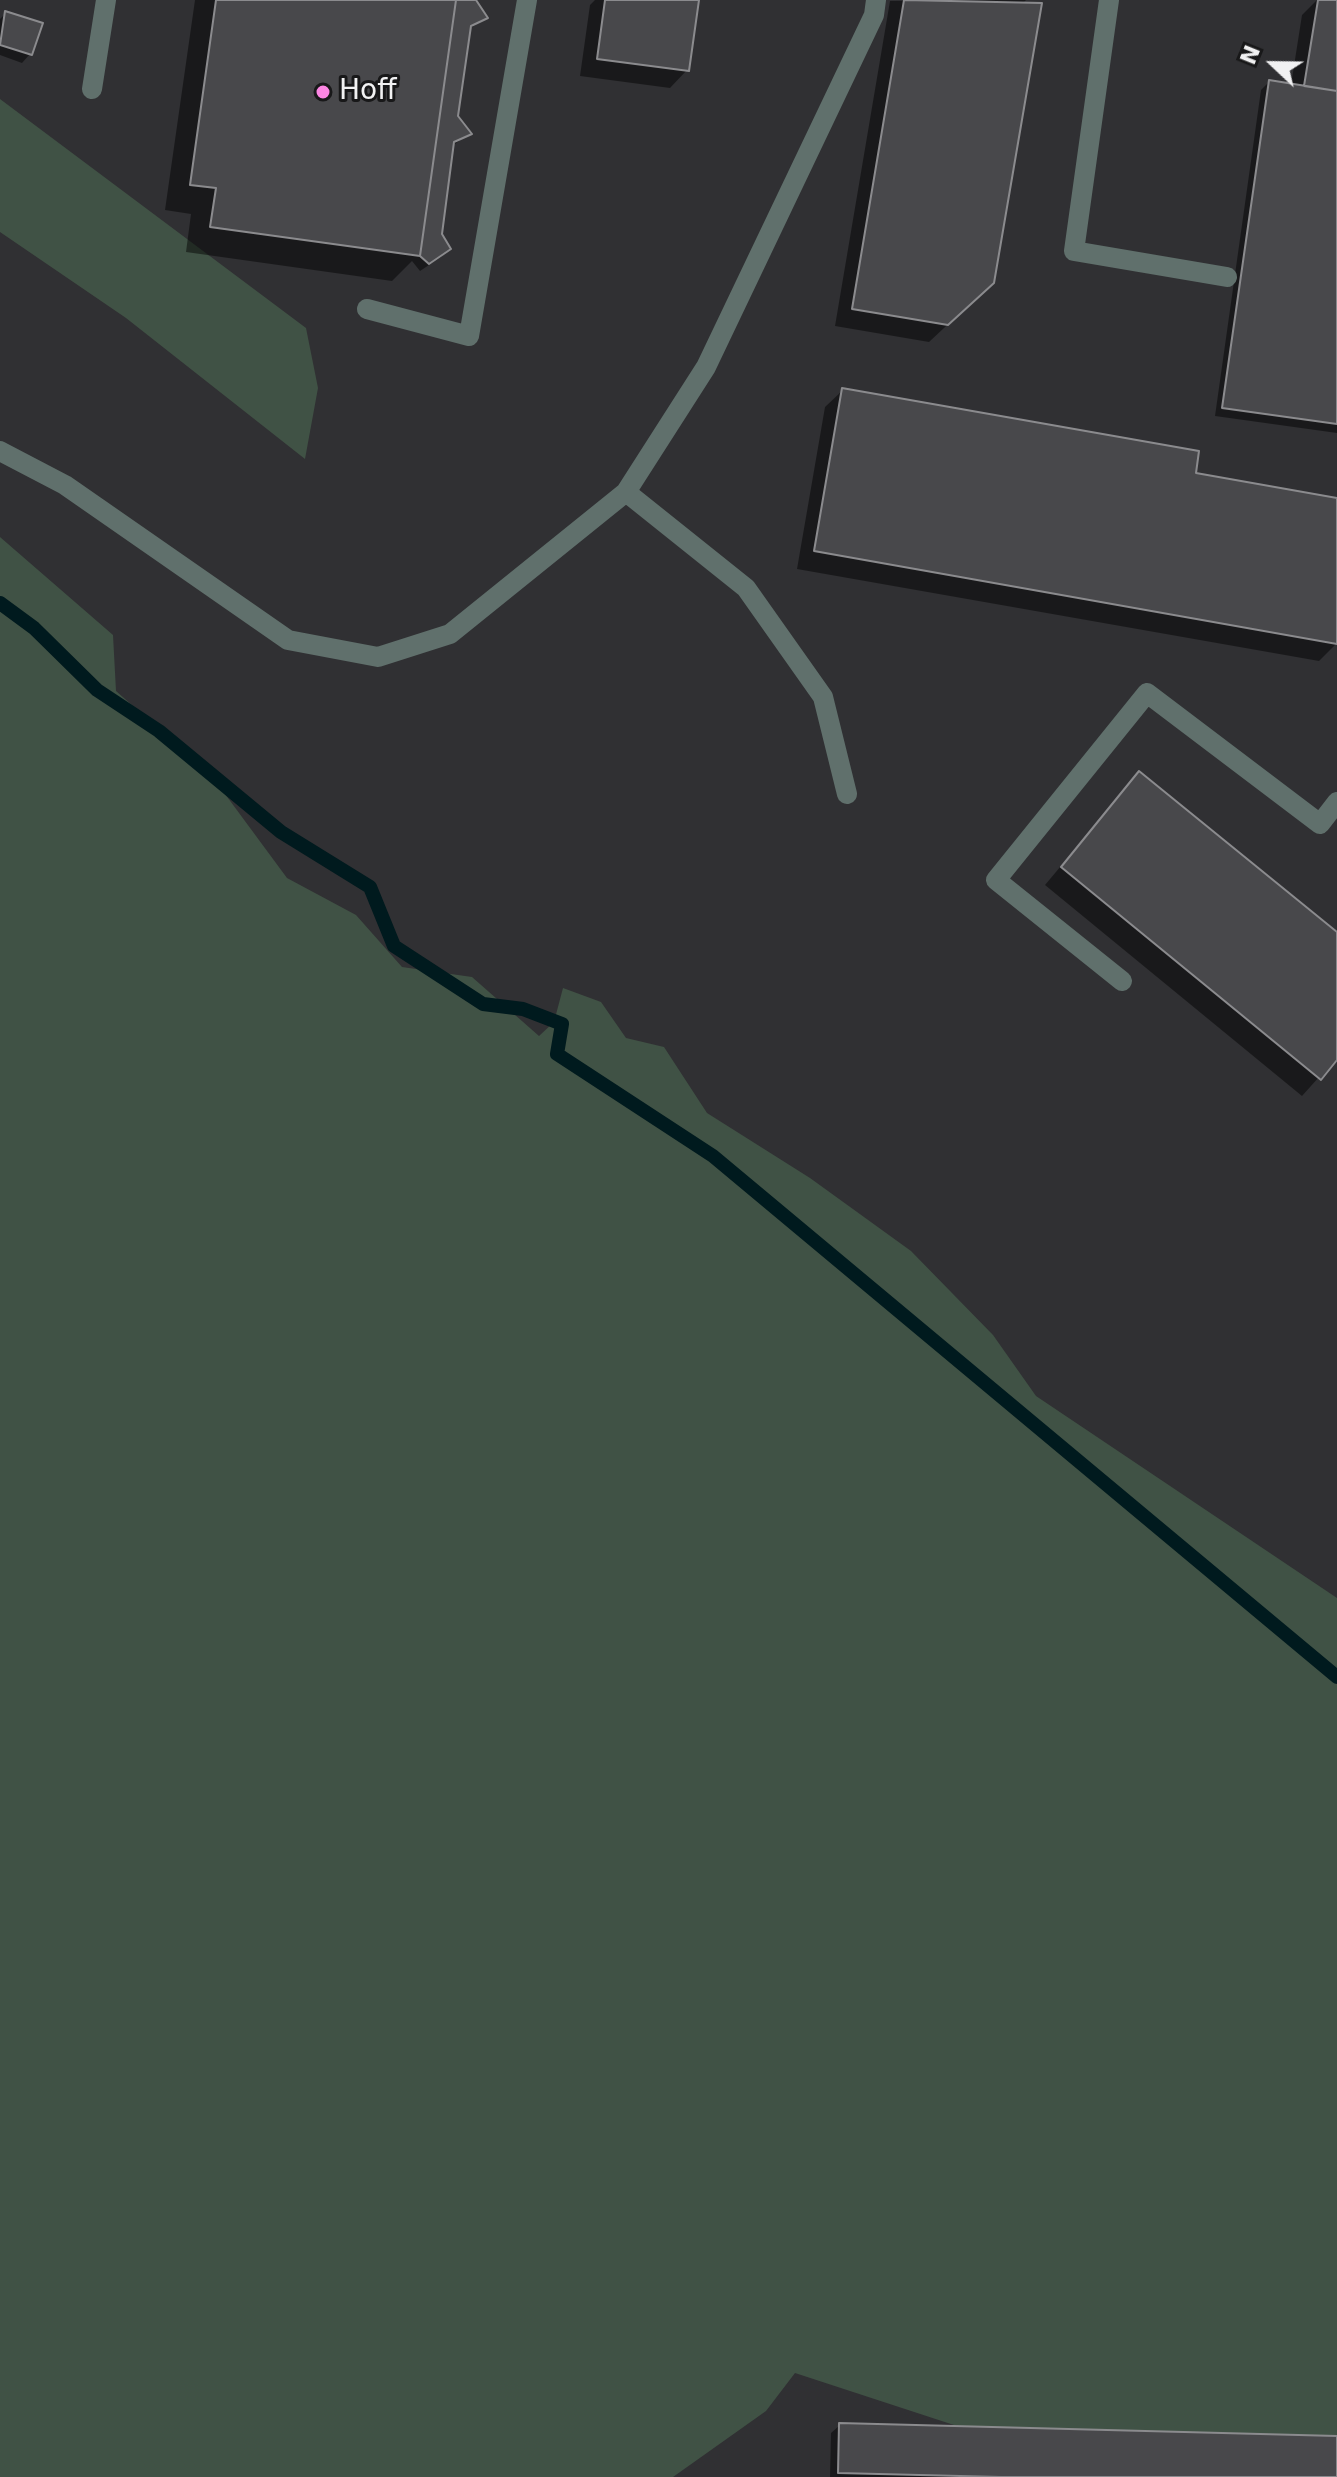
<!DOCTYPE html>
<html>
<head>
<meta charset="utf-8">
<style>
	body { margin:0 }
	#map { position:relative; width:1337px; height:2477px; overflow:hidden; background:#303033; font-family:"DejaVu Sans",sans-serif }
	canvas { display:block }
	.north { position:absolute; left:1233px; top:24px; width:80px; height:80px; -webkit-text-stroke:6px #181819; paint-order:stroke; rotate:292deg; font-size:22px; font-weight:700; line-height:32px; text-align:center; color:#f1f1f2 }
	.north::after { content:''; display:block; margin:auto; width:28px; height:36px; background:#f1f1f2; clip-path:polygon(50% 0,100% 100%,50% 72%,0 100%) }
</style>
</head>
<body>
<div id="map">
<canvas width="1337" height="2477"></canvas>
<div class="north">N</div>
</div>
<script>
const ctx = document.querySelector('canvas').getContext('2d');
ctx.lineJoin = 'round';
function fillPath(path, color) { ctx.fillStyle = color; ctx.fill(path, 'evenodd'); }
const poly = rows => new Path2D(rows.map(r => 'M' + r).join(''));
function strokePath(path, color, width, dash) { ctx.strokeStyle = color; ctx.lineWidth = width; ctx.lineCap = dash ? 'butt' : 'round'; ctx.setLineDash(dash || []); ctx.stroke(path); }
function write(font, color, halo, rows, align = 'center') {
  ctx.font = font + ' "DejaVu Sans",sans-serif'; ctx.lineWidth = 6; ctx.setLineDash([]); ctx.textBaseline = 'middle'; ctx.strokeStyle = halo; ctx.fillStyle = color; for (const [text, x, y, turn = 0] of rows) {
    ctx.save(); ctx.translate(x, y); ctx.rotate((+turn || 0) * Math.PI / 180); ctx.textAlign = isNaN(turn) ? turn : align; if (halo) ctx.strokeText(text, 0, 0); ctx.fillText(text, 0, 0); ctx.restore();
  }
}
fillPath(poly([
	[0,99,306,328,318,388,305,459,126,318,0,232],
	[0,537,113,635,116,691,211,775,287,878,356,915,402,967,472,977,539,1036,554,1022,563,988,601,1002,626,1038,664,1047,707,1113,810,1178,911,1251,993,1335,1036,1396,1337,1598,1337,2436,957,2426,795,2373,766,2411,673,2477,0,2477]
]), '#405245');
fillPath(poly([
	[195,0,473,0,485,18,468,30,456,116,469,134,452,146,439,235,449,249,441,257,420,271,412,261,392,281,186,252,191,214,165,210],
	[595,0,697,0,687,70,670,88,580,76,590,5],
	[1026,0,1024,2,1039,5,974,300,929,342,835,326,890,1],
	[1317,0,1337,0,1337,433,1215,416,1261,90,1269,82,1291,85,1302,15],
	[6,13,30,54,22,63,0,55,0,19],
	[843,390,1194,475,1337,500,1337,643,1319,661,797,569,825,407],
	[1139,773,1337,935,1337,1057,1302,1096,1045,885],
	[840,2425,1337,2438,1337,2477,830,2477,831,2433]
]), '#0007');
strokePath(poly([
	[0,603,34,628,97,690,159,731,281,832,370,887,394,946,483,1004,523,1009,562,1024,557,1054,713,1156,1337,1677]
]), '#001a1e', 14);
const building = poly([
	[216,0,456,0,420,256,210,227,216,188,190,185,216,0],
	[456,0,476,0,488,18,471,26,458,116,472,134,454,142,442,234,451,249,429,264,420,256,456,0],
	[605,0,699,0,689,71,597,59,605,0],
	[904,0,1042,3,994,283,948,325,852,309,904,0],
	[1318,0,1337,0,1337,91,1304,86,1318,0],
	[5,11,43,23,32,55,0,45,5,11],
	[1269,80,1337,91,1337,424,1222,408,1269,80],
	[842,388,1199,451,1196,473,1337,498,1337,644,814,551,842,388],
	[1139,771,1337,932,1337,1060,1321,1080,1061,867,1139,771],
	[839,2423,1337,2436,1337,2477,1001,2477,838,2473,839,2423]
]);
fillPath(building, '#48484b');
strokePath(building, '#8b8b8e', 2);
strokePath(poly([
	[1109,0,1074,251,1227,277],
	[92,89,106,0],
	[367,309,469,336,527,0],
	[0,451,65,485,288,640,378,657,450,634,626,492,706,367,874,15,876,0],
	[626,492,746,588,823,697,847,794],
	[1122,981,996,880,1147,693,1320,824,1337,802]
]), '#60706c', 20);
for (const [x, y, r, color] of [
	[323,92,8,"#fc86e3"]
]) { const dot = new Path2D(); dot.arc(x, y, r, 0, 2 * Math.PI); ctx.fillStyle = color; ctx.fill(dot); strokePath(dot, '#181819', 3); }
write('28px', '#f1f1f2', '#181819', [
	["Hoff",339,92]
], 'left');
</script>
</body>
</html>
